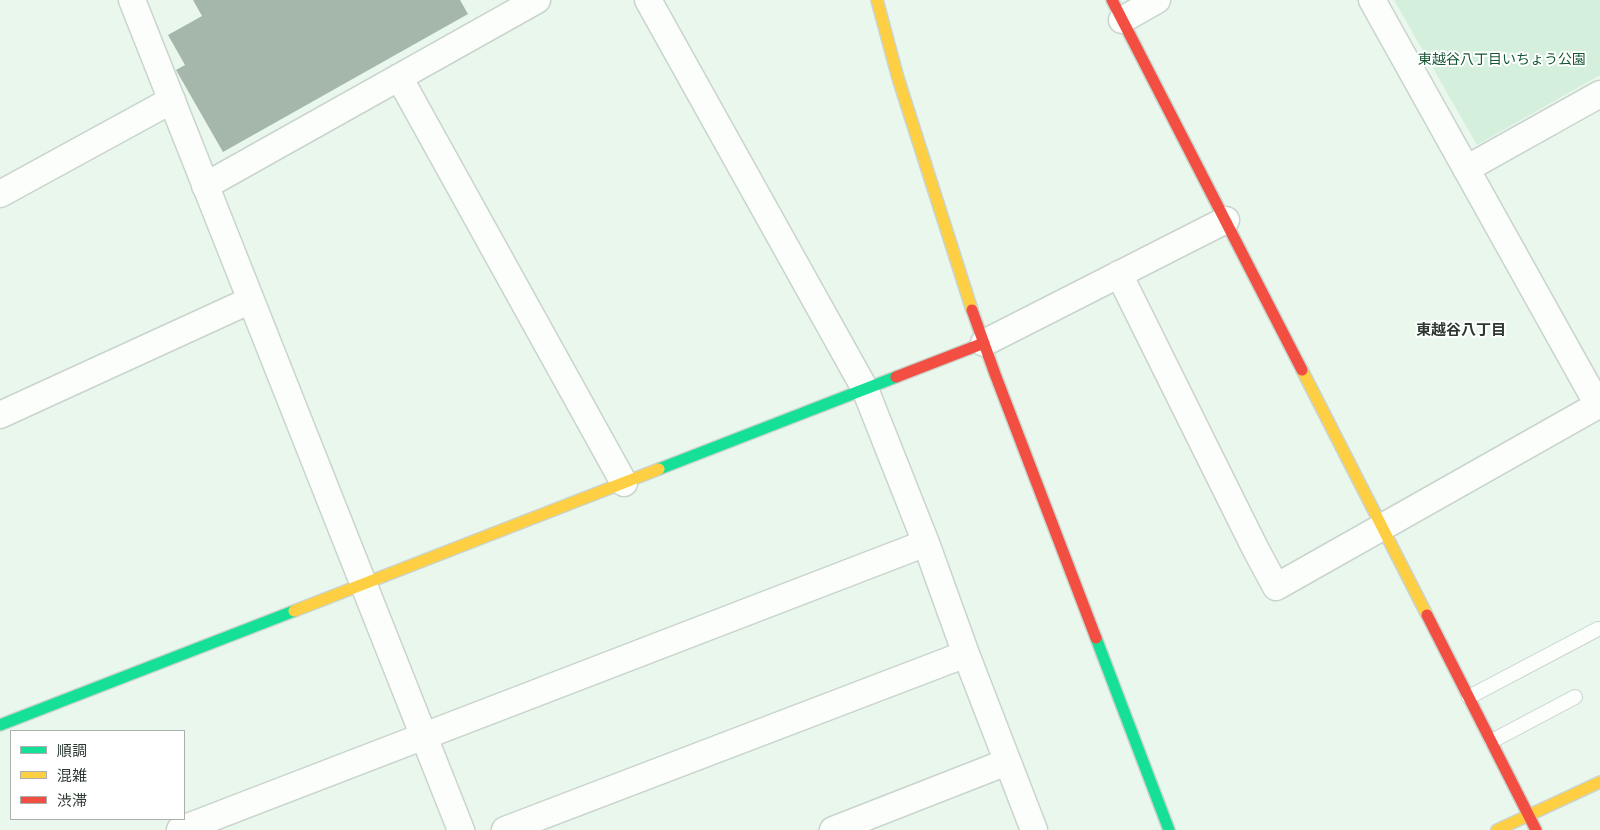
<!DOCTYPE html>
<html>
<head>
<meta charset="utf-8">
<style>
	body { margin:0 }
	#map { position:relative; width:1600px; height:830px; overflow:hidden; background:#e9f7ed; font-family:"Nunito Sans","Noto Sans JP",sans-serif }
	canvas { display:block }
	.legend { position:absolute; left:10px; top:730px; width:175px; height:90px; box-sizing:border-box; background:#fff; border:1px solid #abafad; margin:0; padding:6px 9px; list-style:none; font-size:15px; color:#2d3831 }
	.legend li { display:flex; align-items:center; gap:10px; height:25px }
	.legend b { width:25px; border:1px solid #abafad }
</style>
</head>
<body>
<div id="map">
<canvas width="1600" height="830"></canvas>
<ul class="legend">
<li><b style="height:6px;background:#16e098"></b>順調</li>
<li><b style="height:6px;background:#ffcf43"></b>混雑</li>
<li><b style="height:6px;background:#f24e42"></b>渋滞</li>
</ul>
</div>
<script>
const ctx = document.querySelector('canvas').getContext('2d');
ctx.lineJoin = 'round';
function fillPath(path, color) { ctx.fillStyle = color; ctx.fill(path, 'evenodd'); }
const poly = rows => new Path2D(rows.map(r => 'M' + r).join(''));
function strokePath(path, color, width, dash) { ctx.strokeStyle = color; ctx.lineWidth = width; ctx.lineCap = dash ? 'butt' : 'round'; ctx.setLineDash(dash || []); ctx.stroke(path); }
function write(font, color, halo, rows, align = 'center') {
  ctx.font = font + ' "Nunito Sans","Noto Sans JP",sans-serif'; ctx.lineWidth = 4; ctx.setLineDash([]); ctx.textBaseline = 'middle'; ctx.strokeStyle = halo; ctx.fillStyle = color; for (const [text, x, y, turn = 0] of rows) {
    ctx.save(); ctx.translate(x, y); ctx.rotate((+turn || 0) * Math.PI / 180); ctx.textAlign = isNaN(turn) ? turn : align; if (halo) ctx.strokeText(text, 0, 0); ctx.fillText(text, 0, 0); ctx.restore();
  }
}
fillPath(poly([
	[1394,0,1600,0,1600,75,1477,145]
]), '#d4f0dd');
fillPath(poly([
	[193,0,460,0,468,14,223,152,176,70,185,65,168,35,202,16]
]), '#a5b6ab');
const lane = poly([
	[1469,697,1598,629],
	[1492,741,1575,697]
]);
const street = poly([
	[132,0,461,830],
	[648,0,865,389,926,543,966,654,1034,830],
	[1372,0,1598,405],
	[1122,20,1157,0],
	[399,77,624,483],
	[1466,169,1600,94],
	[205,186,537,0],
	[0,194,172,100],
	[1119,274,1255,548,1276,587,1600,404],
	[984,343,1226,220],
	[0,415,251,300],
	[180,830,926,543],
	[505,830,966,654],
	[833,830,1007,762]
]);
const fast = poly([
	[659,469,896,377],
	[1096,638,1169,830],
	[0,725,294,611]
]);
const slow = poly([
	[877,0,898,78,972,310],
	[1302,370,1427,615],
	[294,611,659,469],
	[1497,830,1600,782]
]);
const jam = poly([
	[1112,0,1302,370],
	[972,310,995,374,1096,638],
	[896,377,984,343],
	[1427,615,1536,830]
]);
strokePath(lane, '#c9d4cd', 16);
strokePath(street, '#c9d4cd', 29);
strokePath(fast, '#c9d4cd', 14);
strokePath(slow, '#c9d4cd', 14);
strokePath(jam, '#c9d4cd', 14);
strokePath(lane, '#fcfefc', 14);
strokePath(street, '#fcfefc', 26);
strokePath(fast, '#16e098', 11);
strokePath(slow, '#ffcf43', 11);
strokePath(jam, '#f24e42', 11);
write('14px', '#145735', '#fff', [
	["東越谷八丁目いちょう公園",1502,61]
]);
write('bold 15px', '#2d3831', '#fff', [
	["東越谷八丁目",1461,331]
]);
</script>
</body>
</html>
